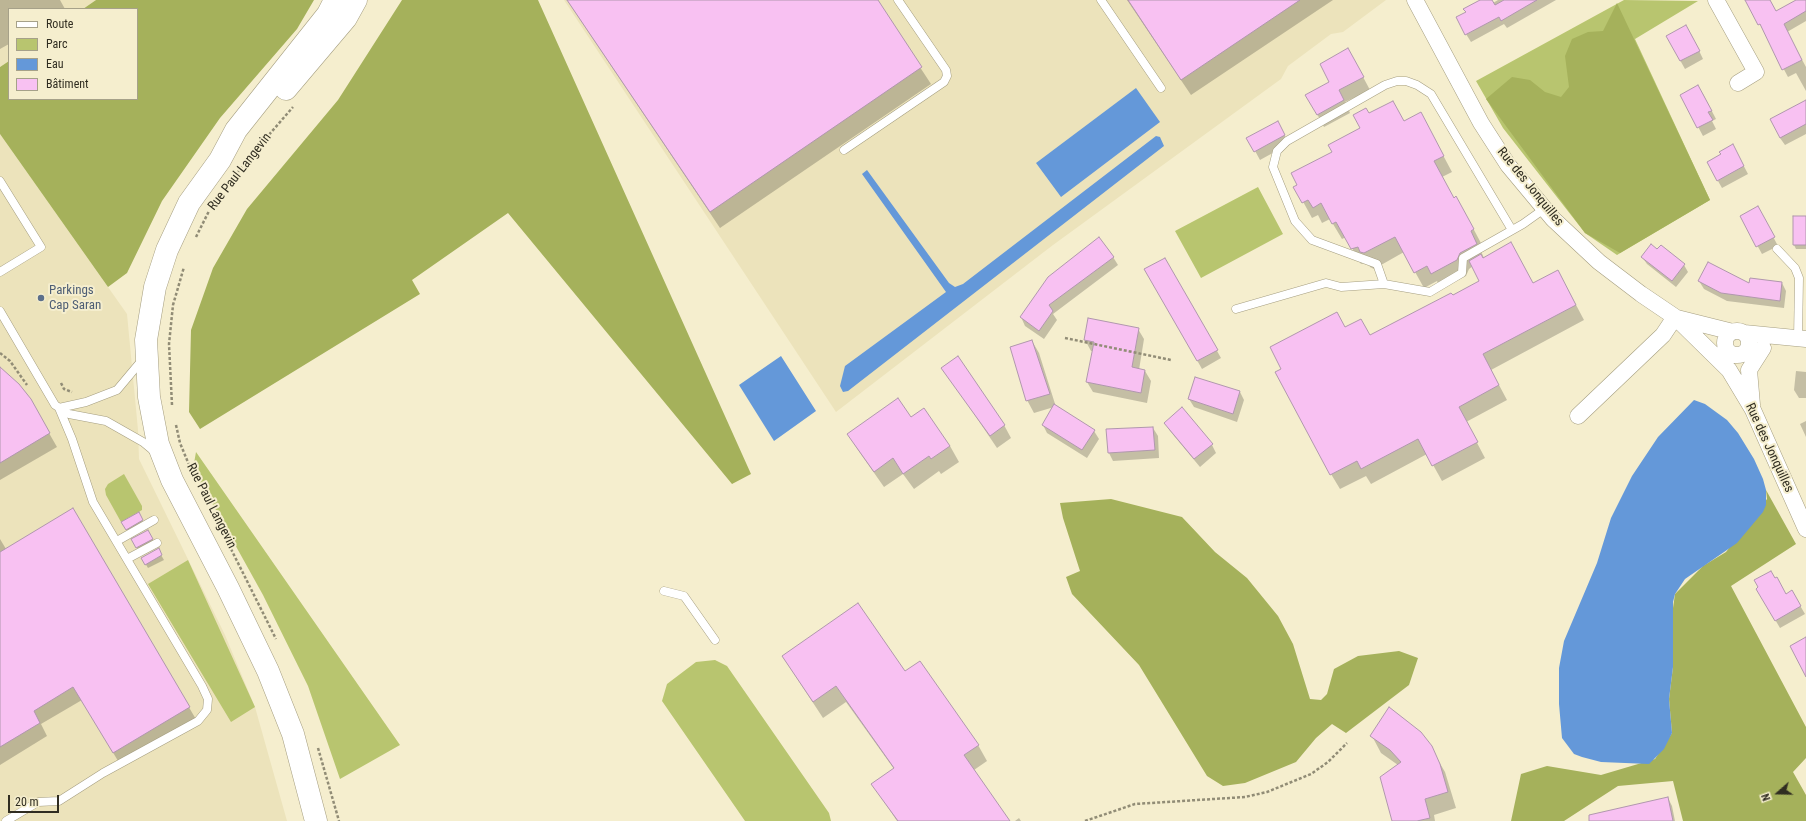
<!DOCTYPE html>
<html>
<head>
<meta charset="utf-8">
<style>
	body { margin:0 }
	#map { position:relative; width:1806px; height:821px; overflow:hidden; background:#f5eece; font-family:"Roboto Condensed",sans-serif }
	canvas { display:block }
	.legend { position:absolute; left:8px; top:8px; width:130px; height:92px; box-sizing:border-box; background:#f5eece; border:1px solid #a6a189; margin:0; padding:5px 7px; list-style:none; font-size:12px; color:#302d21 }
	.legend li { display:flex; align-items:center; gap:8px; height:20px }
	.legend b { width:20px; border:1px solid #a6a189 }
	.north { position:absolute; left:1758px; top:773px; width:40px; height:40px; -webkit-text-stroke:3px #f5eece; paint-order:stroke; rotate:250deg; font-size:11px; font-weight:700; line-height:16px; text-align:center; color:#302d21 }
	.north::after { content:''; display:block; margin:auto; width:14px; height:18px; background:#302d21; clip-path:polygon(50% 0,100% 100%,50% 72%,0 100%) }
	.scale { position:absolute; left:8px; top:795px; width:51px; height:18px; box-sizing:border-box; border:2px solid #302d21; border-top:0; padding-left:5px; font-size:12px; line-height:14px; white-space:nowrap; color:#302d21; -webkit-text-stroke:3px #f5eece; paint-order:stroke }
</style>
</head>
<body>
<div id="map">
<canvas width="1806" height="821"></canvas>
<ul class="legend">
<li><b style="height:5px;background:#fff"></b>Route</li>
<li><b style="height:11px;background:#b8c56f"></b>Parc</li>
<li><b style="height:11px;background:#6498d9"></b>Eau</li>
<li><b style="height:11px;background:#f8c1f2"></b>Bâtiment</li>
</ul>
<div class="north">N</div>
<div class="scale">20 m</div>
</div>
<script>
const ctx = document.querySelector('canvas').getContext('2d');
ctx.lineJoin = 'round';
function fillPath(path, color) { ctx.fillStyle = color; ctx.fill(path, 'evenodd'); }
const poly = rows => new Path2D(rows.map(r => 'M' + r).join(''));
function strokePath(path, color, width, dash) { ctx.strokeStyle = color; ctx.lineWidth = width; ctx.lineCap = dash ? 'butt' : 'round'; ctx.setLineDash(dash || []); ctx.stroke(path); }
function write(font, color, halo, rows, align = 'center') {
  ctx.font = font + ' "Roboto Condensed",sans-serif'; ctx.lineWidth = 4; ctx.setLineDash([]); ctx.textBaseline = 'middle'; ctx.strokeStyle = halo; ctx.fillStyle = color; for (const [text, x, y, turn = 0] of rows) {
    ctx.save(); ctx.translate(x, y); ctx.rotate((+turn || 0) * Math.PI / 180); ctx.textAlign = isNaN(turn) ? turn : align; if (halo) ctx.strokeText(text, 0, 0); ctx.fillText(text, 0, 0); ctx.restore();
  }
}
fillPath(poly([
	[0,0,96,0,83,9,9,9,9,61,0,67],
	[564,0,1386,0,1343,32,1331,34,1288,66,1281,79,1053,245,836,412],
	[0,134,127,314,138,430,139,459,225,635,255,707,287,821,0,821]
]), '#ece3bb');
fillPath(poly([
	[1624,0,1698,1,1635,39,1710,200,1617,255,1585,233,1503,128,1476,81],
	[1258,187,1283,234,1201,278,1175,231],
	[196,452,400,745,340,779,308,686,263,595,193,469],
	[124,474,142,506,142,510,121,522,106,495,105,489,108,484],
	[188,560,255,707,231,722,148,584],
	[715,660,727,666,829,813,831,821,745,821,662,701,667,684,696,662]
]), '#b8c56f');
fillPath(poly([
	[96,0,314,0,297,29,220,118,162,201,127,273,108,287,0,134,0,67,9,61,9,99,137,99,137,9,83,9],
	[402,0,538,0,751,474,732,484,508,213,412,280,420,294,200,429,189,412,191,330,213,268,247,209,338,100],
	[1617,3,1710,200,1620,253,1585,233,1486,99,1512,77,1530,80,1545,92,1561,97,1569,87,1565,56,1572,39,1588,32,1603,31],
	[1766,490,1796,544,1731,586,1806,727,1806,758,1793,772,1806,795,1806,821,1683,821,1673,781,1618,786,1564,821,1511,821,1521,774,1547,766,1601,775,1655,759,1672,733,1669,699,1673,667,1672,615,1675,594,1703,566,1726,552,1767,499],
	[1111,499,1182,517,1215,552,1247,578,1278,616,1293,644,1310,699,1321,700,1327,694,1334,669,1358,656,1399,651,1418,658,1409,685,1346,733,1332,724,1316,738,1296,762,1245,783,1223,786,1207,776,1139,665,1072,594,1066,577,1080,571,1063,518,1060,503]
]), '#a5b15b');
fillPath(poly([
	[1136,88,1160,122,1061,197,1036,163],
	[1156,136,1160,137,1164,146,848,391,843,392,840,386,845,366,946,292,862,174,867,170,949,283,955,287,963,284],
	[781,356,816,411,774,441,739,385],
	[1694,400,1705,404,1727,420,1738,433,1754,459,1763,479,1766,490,1766,505,1763,512,1737,543,1685,579,1675,594,1673,602,1673,667,1669,699,1672,733,1664,749,1649,764,1601,762,1582,757,1574,754,1562,738,1559,704,1559,668,1564,641,1597,563,1611,518,1632,476,1658,437]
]), '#6498d9');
fillPath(poly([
	[0,0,60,0,65,9,9,9,9,44,0,49],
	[567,0,876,0,931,84,720,228],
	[1127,0,1333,0,1191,95],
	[1482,0,1491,0,1493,3,1498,0,1556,0,1507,28,1504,24,1471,42,1466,34,1466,12],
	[1747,0,1770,0,1776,12,1797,0,1806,0,1806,21,1787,32,1806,67,1806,91,1796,73,1788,77],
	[1691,34,1703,59,1685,69,1667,37],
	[1355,62,1370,90,1345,102,1350,113,1324,127,1307,95,1331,82],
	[1703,94,1716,119,1712,121,1716,129,1703,136,1681,95],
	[1806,101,1806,134,1785,145,1780,138],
	[1369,115,1429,129,1452,172,1442,177,1454,199,1465,213,1482,245,1479,247,1484,258,1533,284,1566,286,1584,320,1491,370,1507,400,1466,422,1485,458,1442,481,1427,454,1371,484,1366,476,1340,489,1331,474,1345,328,1370,337,1481,281,1473,266,1469,269,1466,276,1441,289,1437,281,1424,288,1404,252,1374,269,1370,267,1367,262,1361,264,1346,237,1342,239,1330,219,1322,223,1318,215,1312,218,1295,187,1362,128],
	[1282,130,1289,144,1260,160,1248,138],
	[1737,153,1748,174,1722,188,1718,181],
	[1741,216,1762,216,1778,246,1762,254],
	[1794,217,1806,217,1806,249,1796,249,1794,245],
	[1113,257,1118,265,1053,314,1057,320,1044,339,1025,326,1021,317],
	[1642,257,1684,265,1688,272,1676,287,1647,264],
	[1165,259,1221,358,1202,369,1145,269],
	[1699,281,1750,285,1782,283,1786,291,1784,308,1727,301,1704,289],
	[1138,329,1144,339,1139,370,1145,371,1151,381,1147,403,1093,392,1087,382,1093,351,1091,351,1085,340],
	[1032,341,1039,353,1056,407,1094,431,1099,439,1087,458,1047,433,1043,425,1054,407,1034,413,1027,400],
	[943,368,1004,425,1011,438,997,448],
	[0,369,30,400,57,447,0,480],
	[1796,371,1806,372,1806,398,1799,398,1794,390],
	[1240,392,1244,400,1237,422,1194,407,1189,399],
	[911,418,950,446,959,462,941,474,939,471,914,489,903,474,884,487,858,450,848,434],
	[1806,421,1806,437,1800,424],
	[1165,423,1212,445,1216,453,1200,467,1170,431],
	[1153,428,1158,436,1159,458,1113,461,1109,453],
	[73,510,197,721,121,766,82,700,41,724,47,736,0,765,0,539,6,549],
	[138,513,144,524,129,533,122,522],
	[148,531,155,543,139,551,132,540],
	[158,550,164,560,148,568,142,558],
	[1757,589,1786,595,1792,592,1805,614,1780,628],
	[783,657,905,672,978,745,987,761,974,770,1009,821,897,821,873,785,894,769,846,702,823,718],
	[1372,736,1435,755,1445,772,1456,808,1434,815,1435,821,1393,821,1398,765,1381,753],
	[1668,798,1672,806,1675,821,1593,821],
	[1019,818,1021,821,1015,821]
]), '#0003');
const building = poly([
	[567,0,878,0,922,67,710,212,567,0],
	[1128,0,1300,0,1181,80,1128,0],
	[1480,0,1492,0,1495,5,1504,0,1537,0,1501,21,1499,17,1465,35,1456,17,1466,12,1463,9,1480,0],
	[1745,0,1770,0,1776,11,1796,0,1806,0,1806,11,1784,24,1802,60,1782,70,1760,24,1758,25,1745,0],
	[1686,25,1700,51,1680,61,1666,36,1686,25],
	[1348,48,1364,77,1339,90,1344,100,1317,115,1305,95,1329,82,1320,64,1348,48],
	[1698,85,1712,111,1708,112,1713,120,1697,128,1680,95,1698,85],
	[1806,100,1806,124,1780,138,1770,119,1806,100],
	[1393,101,1404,121,1421,112,1444,156,1434,161,1454,198,1456,196,1474,229,1471,231,1477,244,1460,253,1457,260,1431,274,1427,266,1414,273,1395,237,1364,253,1360,252,1358,247,1351,249,1336,222,1332,224,1321,203,1313,208,1308,200,1302,203,1293,187,1297,185,1291,173,1332,152,1328,145,1360,128,1353,115,1366,108,1369,113,1393,101],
	[1278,121,1285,135,1254,152,1246,138,1278,121],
	[1733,144,1744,166,1717,181,1707,162,1721,154,1719,152,1733,144],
	[1758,206,1775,237,1756,247,1740,216,1758,206],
	[1793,216,1806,216,1806,245,1793,245,1793,216],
	[1099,237,1114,257,1049,305,1053,311,1039,331,1020,317,1048,277,1099,237],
	[1511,242,1533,283,1558,270,1576,305,1483,354,1499,385,1459,407,1478,442,1432,466,1418,439,1361,469,1357,461,1330,475,1275,372,1281,369,1270,347,1337,312,1345,327,1361,319,1370,335,1451,293,1453,295,1479,281,1469,261,1481,254,1483,258,1511,242],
	[1651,244,1657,249,1661,245,1685,264,1672,281,1641,257,1651,244],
	[1165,258,1218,350,1197,361,1144,269,1165,258],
	[1708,262,1749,283,1750,278,1782,282,1780,301,1721,293,1698,281,1708,262],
	[1088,318,1139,328,1132,367,1145,370,1141,393,1086,382,1094,342,1084,340,1088,318],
	[1032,340,1050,394,1026,401,1010,347,1032,340],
	[958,356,1005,425,990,436,941,368,958,356],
	[0,367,19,384,31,399,50,433,0,463,0,367],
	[1195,377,1240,391,1233,414,1188,399,1195,377],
	[898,398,911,417,924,408,950,446,931,459,929,456,903,474,893,458,874,472,847,434,898,398],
	[1054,404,1095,430,1082,450,1042,425,1054,404],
	[1182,407,1213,444,1194,459,1164,423,1182,407],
	[1153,427,1155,450,1108,453,1106,429,1153,427],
	[73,508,190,707,113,753,73,687,34,711,40,723,0,747,0,552,73,508],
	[139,512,143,520,126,530,121,522,139,512],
	[148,530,153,539,136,548,131,539,148,530],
	[159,548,162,555,145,565,141,558,159,548],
	[1771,571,1775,578,1777,577,1786,594,1792,590,1801,606,1775,621,1756,589,1758,587,1754,580,1771,571],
	[858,603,905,671,920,661,979,745,964,755,1010,821,898,821,871,784,894,768,836,686,813,702,782,656,858,603],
	[1806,637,1806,677,1790,646,1806,637],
	[1389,707,1421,732,1432,746,1440,764,1448,792,1425,799,1430,818,1417,821,1392,821,1380,777,1401,762,1390,750,1370,736,1389,707],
	[1668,797,1673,821,1589,821,1589,815,1668,797]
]);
fillPath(building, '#f8c1f2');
strokePath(building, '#b097ad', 1);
const service = poly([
	[1101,0,1161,88],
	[844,150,944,82,947,76,946,70,898,0],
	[0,181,41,247,0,272],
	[1777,249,1795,268,1799,278,1798,339],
	[1384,284,1377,264,1312,240,1295,221,1273,167,1277,151,1287,141,1385,85,1397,81,1406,81,1417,85,1431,94,1512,230],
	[1236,309,1326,283,1341,287,1384,284,1430,292,1462,273,1463,258,1523,224,1544,209],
	[0,311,55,405,69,414,106,421,143,442,155,452],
	[59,408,86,402,117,390,143,359],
	[117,541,154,520],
	[127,559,157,543],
	[664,591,684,596,715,640],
	[6,821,38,802,59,801,103,773,198,721,207,710,208,699,202,686,93,502,72,439,59,408]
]);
const minor = poly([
	[1415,0,1481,123,1508,165,1553,219,1599,262,1641,294,1675,317,1729,370,1753,410,1806,529],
	[1716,0,1756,72,1738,83],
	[1677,318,1733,332],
	'1725 343a12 12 0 1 1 24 0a12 12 0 1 1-24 0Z',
	[1744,333,1806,339],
	[1752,405,1749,370,1763,348],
	[1578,416,1663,335,1675,317]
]);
const secondary = poly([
	[286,89,346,18,356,0],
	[316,821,293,734,268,671,228,588,172,480,158,444,149,397,146,340,155,287,167,250,189,203,220,160,236,130,328,14,335,0]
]);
strokePath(service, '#a59e80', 9);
strokePath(minor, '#a59e80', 17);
strokePath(secondary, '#a59e80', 23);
strokePath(poly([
	[225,189,248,159,293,107],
	[196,237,209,211],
	[1065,338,1171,360],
	[0,353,10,361,27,385],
	[61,383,64,389,72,392],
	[172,405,169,344,173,305,184,267],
	[176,425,180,443,194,477],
	[231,549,276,639],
	[318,748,339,821],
	[1085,821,1135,804,1245,797,1267,792,1311,774,1328,762,1347,743]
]), '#918c76', 2.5, [3, 2]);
strokePath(service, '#fff', 8);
strokePath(minor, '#fff', 16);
strokePath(secondary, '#fff', 22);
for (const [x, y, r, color] of [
	[41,298,4,"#5c6f8a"]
]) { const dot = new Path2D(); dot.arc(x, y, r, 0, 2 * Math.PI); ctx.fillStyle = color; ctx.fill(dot); strokePath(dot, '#f5eece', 1.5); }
write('13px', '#302d21', '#f5eece', [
	["Rue Paul Langevin",240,172,-52],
	["Rue des Jonquilles",1530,187,51],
	["Rue des Jonquilles",1769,448,65],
	["Rue Paul Langevin",211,506,63]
]);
write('13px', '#4e5e75', '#f5eece', [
	["Parkings",49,291],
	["Cap Saran",49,306]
], 'left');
</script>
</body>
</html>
